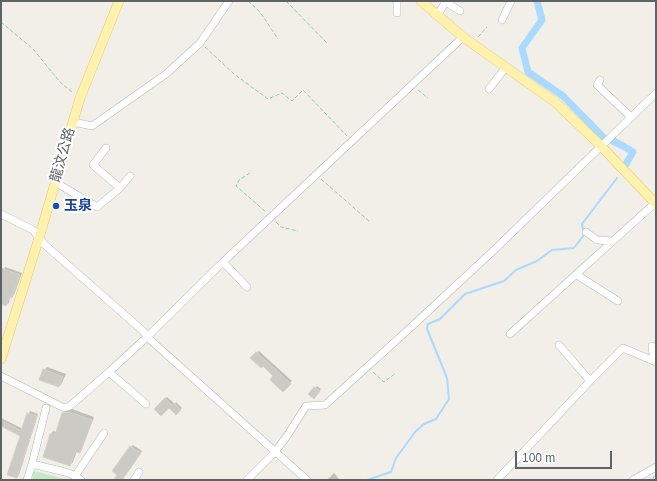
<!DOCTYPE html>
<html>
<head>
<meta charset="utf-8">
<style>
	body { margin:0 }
	#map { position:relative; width:657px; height:481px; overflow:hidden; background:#f1efe8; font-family:Arial,sans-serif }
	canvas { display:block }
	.frame { position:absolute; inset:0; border:2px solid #5f6368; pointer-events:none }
	.scale { position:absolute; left:515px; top:451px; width:97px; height:18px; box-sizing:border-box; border:2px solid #5f6368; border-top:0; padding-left:5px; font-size:12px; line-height:14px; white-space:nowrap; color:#5f6368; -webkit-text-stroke:3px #fff; paint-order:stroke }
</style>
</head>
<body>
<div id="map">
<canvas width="657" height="481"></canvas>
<div class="frame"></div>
<div class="scale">100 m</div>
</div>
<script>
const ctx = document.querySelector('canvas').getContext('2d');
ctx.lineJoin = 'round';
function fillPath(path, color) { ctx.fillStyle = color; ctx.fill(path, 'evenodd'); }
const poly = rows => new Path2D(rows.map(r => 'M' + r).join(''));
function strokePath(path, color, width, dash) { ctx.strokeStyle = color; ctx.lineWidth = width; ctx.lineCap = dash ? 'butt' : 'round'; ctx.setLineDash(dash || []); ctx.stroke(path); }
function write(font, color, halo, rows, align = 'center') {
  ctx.font = font + ' Arial,"Noto Sans TC",sans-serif'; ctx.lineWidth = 4; ctx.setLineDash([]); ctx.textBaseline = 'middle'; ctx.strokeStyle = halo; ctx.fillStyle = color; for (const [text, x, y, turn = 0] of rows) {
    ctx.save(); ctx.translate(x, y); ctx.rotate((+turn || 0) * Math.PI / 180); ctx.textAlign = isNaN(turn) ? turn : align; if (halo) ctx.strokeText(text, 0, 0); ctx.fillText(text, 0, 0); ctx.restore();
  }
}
fillPath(poly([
	[34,471,69,480,32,480]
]), '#c5e8c5');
fillPath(poly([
	[5,267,22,273,14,295,12,297,10,296,9,303,6,305,1,303,1,274],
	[259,351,292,381,283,390,275,376,263,365,252,358],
	[47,367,66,374,62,383,59,386,44,370],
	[317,386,321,389,314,397,310,394],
	[167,397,175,404,176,402,182,408,176,414,169,407,155,409],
	[72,409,94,417,82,449,80,452,77,451,73,462,70,465,44,456,51,434,53,431,57,432,63,413,66,410],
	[30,411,38,414,19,475,17,477,21,436,1,425,1,418,23,429],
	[133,445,142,451,122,480,114,480,118,474,114,471],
	[334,473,340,480,327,480]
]), '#0003');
strokePath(poly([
	[367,480,391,472,396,458,415,432,424,424,436,419,449,399,447,378,427,329,428,324,440,319,465,294,504,281,516,270,537,261,552,250,574,248,584,235,582,224,617,178]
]), '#aadaff', 2);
strokePath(poly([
	[537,1,542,20,522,48,528,72,563,96,603,137],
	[613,141,623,146,633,152,626,164]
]), '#aadaff', 7);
const building = poly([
	[1,268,20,275,12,298,9,297,6,306,1,304,1,268],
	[256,352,291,384,283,392,270,380,273,376,263,366,261,368,250,358,256,352],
	[43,369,63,377,59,387,39,380,43,369],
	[314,387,320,391,314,399,308,394,314,387],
	[165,398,172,405,174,403,181,410,176,415,169,408,161,416,154,409,165,398],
	[69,412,92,420,80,453,75,452,70,466,43,457,50,434,55,435,62,413,69,412],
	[27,413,37,416,17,478,7,475,20,436,1,426,1,420,21,431,27,413],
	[130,446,141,453,122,480,113,480,117,475,112,471,130,446]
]);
fillPath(building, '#cccac5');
strokePath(building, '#d6d1c6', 1);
const minor = poly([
	[446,2,460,11],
	[397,13,397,1],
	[437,16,446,1],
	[502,20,511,1],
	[600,80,597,85,631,117],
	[489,89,506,67],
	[73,122,92,126,166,74,200,43,229,1],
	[106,148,93,165,120,188],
	[55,182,97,207,120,188,130,176],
	[1,214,33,230,44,244,143,331,147,337,307,480],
	[586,232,597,240,612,241],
	[223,262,247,287],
	[577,275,618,301],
	[510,334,655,203],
	[559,345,590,381],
	[652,346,654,361],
	[109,372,146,404],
	[1,376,64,408,70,406,109,372,147,337,223,262,463,37],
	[32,464,46,408],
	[75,476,104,433],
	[27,480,32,464,69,473,81,480],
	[134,480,139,472],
	[247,480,275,452,287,436,306,406,325,405,409,329,492,252,656,93],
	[497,480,590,381,623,348,656,362],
	[633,480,656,467]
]);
const major = poly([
	[421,1,463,37,555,102,601,146,656,204],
	[1,359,39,238,80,98,119,1]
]);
strokePath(minor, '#b5b8bc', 8);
strokePath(major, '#f2c960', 10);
strokePath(poly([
	[248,1,260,12,278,39],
	[286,1,327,43],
	[1,22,33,49,60,82,73,93],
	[478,37,487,27],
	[205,47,234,74,268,99,282,93,292,101,303,90,347,136],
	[418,90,428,98],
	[250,173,239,180,236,186,266,212],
	[321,179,370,222],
	[276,222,281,227,298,231],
	[373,372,384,382,396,373],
	[653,480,654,476]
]), '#9cc7a9', 1, [4, 2]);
strokePath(minor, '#fff', 7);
strokePath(major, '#fff2af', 9);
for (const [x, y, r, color] of [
	[56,206,4,"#1a4fb4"]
]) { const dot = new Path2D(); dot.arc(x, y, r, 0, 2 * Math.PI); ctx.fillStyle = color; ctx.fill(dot); strokePath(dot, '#fff', 1.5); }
write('14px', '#5f6368', '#fff', [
	["龍汶公路",63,155,-74]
]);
write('bold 14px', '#164399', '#fff', [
	["玉泉",64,206]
], 'left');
</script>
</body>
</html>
